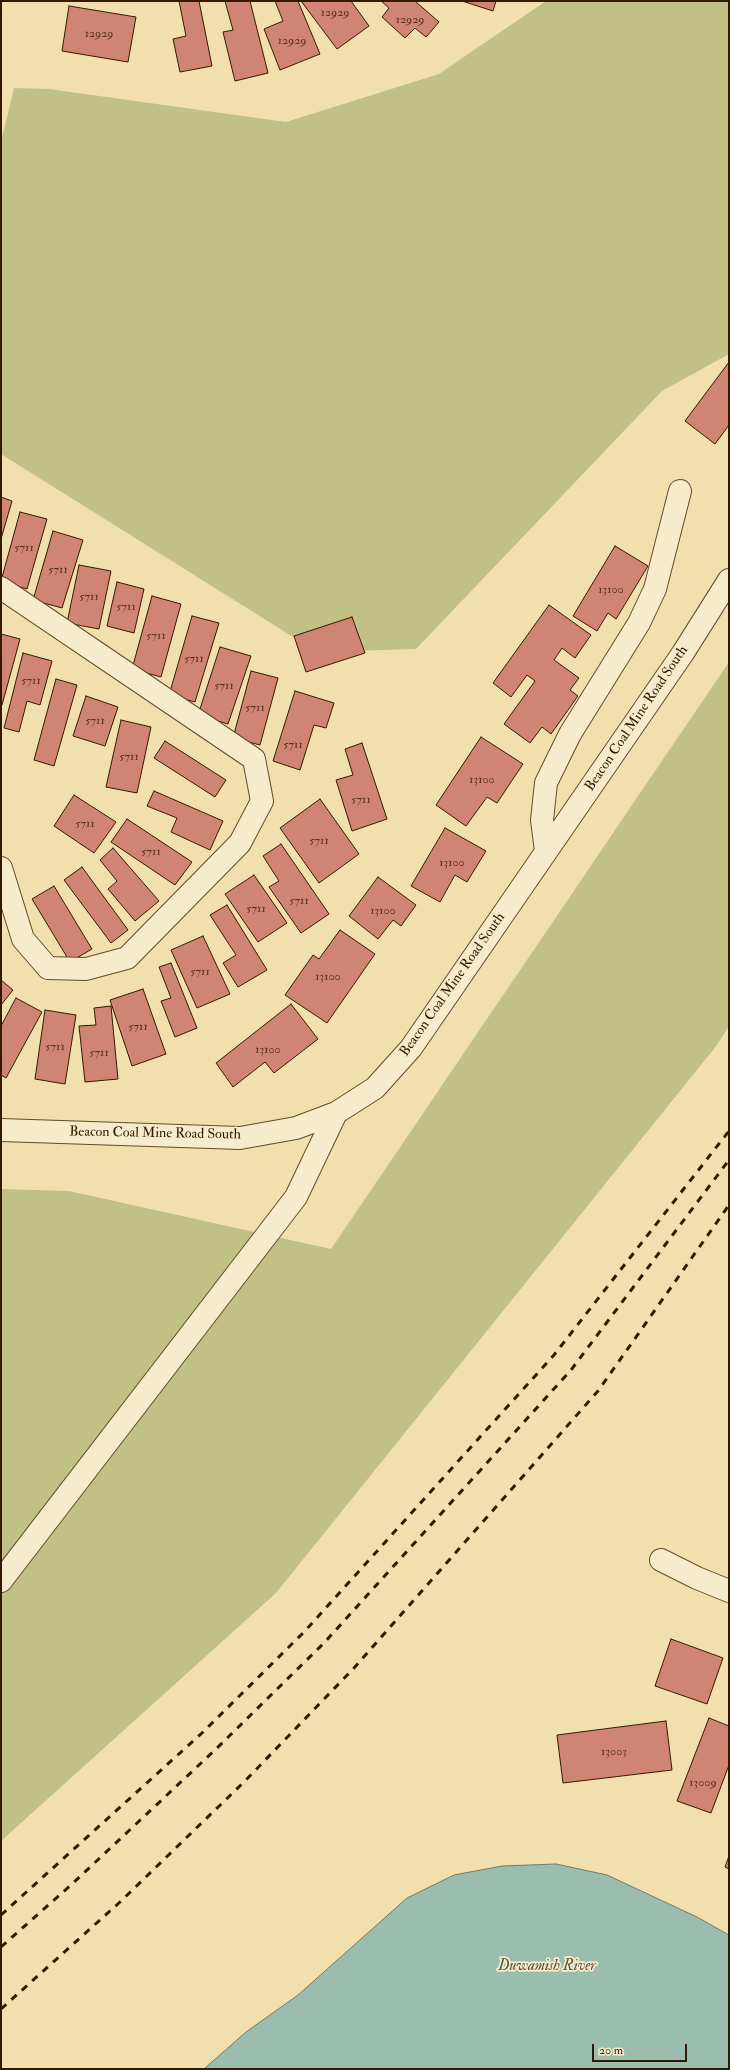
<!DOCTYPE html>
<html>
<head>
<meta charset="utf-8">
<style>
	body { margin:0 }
	#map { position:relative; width:730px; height:2070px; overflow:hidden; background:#f1e0ad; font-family:"IM FELL Double Pica",serif }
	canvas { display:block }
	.frame { position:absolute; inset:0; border:2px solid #341900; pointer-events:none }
	.scale { position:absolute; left:592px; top:2044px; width:95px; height:18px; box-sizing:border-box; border:2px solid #341900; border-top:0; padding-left:5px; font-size:12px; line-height:14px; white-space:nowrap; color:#341900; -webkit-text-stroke:3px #f6ebca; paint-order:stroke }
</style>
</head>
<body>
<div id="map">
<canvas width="730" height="2070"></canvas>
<div class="frame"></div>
<div class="scale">20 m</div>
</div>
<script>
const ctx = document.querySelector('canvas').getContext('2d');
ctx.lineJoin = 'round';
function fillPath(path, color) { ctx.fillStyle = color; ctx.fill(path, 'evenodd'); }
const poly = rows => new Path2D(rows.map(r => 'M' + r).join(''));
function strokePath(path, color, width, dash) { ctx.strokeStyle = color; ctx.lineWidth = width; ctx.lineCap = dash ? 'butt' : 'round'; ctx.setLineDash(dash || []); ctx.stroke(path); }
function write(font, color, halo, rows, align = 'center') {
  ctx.font = font + ' "IM FELL Double Pica",serif'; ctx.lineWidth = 3.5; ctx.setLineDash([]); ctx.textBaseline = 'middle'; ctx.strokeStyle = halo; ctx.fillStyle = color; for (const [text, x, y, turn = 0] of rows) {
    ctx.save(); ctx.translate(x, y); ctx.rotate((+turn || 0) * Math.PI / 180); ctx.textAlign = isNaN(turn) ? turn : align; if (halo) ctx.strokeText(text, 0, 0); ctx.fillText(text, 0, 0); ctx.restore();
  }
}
fillPath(poly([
	[546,1,729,1,729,354,662,391,416,649,317,652,1,454,1,142,14,88,49,89,286,122,439,74],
	[729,662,729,1026,717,1045,276,1593,1,1841,1,1189,69,1191,331,1249]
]), '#c1c085');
const water = poly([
	[556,1864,607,1875,697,1917,729,1935,729,2069,204,2069,246,2032,298,1995,407,1898,454,1875,502,1866,556,1864]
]);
fillPath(water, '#9bbdaf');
strokePath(water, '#727b69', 1);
const building = poly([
	[179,1,199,1,212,66,180,72,173,39,186,36,179,1],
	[225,1,250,1,268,73,235,81,223,32,233,30,225,1],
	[275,1,298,1,320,54,280,70,264,29,283,21,275,1],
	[301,1,351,1,369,26,337,49,301,1],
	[381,1,415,1,439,22,426,37,415,28,405,38,382,17,389,8,381,1],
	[462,1,496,1,493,11,462,1],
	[69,6,136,17,128,62,62,51,69,6],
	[729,362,729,425,715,444,685,421,729,362],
	[1,497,12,501,1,539,1,497],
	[20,512,47,519,27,589,1,581,20,512],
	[53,531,83,540,62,608,33,600,53,531],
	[615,546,648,566,616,619,608,613,597,631,573,616,615,546],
	[79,565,111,571,99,629,67,623,79,565],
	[117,582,144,589,134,633,107,626,117,582],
	[152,596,181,604,161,677,132,669,152,596],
	[549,605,591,635,575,658,562,648,554,660,579,678,570,690,578,696,551,734,542,727,530,743,504,724,535,681,527,675,511,697,493,683,549,605],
	[192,616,219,623,195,702,169,695,192,616],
	[352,617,365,653,306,672,294,636,352,617],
	[1,634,20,639,2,705,1,705,1,634],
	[220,647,251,656,228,724,198,715,220,647],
	[23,653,52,661,40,705,27,701,19,732,4,728,23,653],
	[251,671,278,678,260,745,233,738,251,671],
	[56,679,77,685,54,766,34,760,56,679],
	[295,691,334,703,326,728,314,725,300,770,273,761,295,691],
	[86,696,118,707,105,746,73,736,86,696],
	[121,720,151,727,137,793,106,787,121,720],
	[481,737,523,764,497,803,487,797,466,826,436,805,481,737],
	[165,741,226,780,215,797,154,758,165,741],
	[362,743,387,819,352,831,336,780,353,775,345,749,362,743],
	[154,791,223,821,210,850,171,832,177,818,147,806,154,791],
	[74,795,116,822,94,853,54,826,74,795],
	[320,799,359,854,319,883,280,828,320,799],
	[127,819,192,862,175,885,111,842,127,819],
	[445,828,486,851,467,882,455,875,440,902,411,886,445,828],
	[281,844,329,914,301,933,269,887,279,881,263,856,281,844],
	[113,848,159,901,135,921,108,889,117,881,100,860,113,848],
	[82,867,128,930,111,943,64,880,82,867],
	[254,875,287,923,258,942,225,894,254,875],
	[378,877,416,905,401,926,393,920,378,939,349,916,378,877],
	[54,886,92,949,70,962,32,899,54,886],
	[227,905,267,970,238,987,223,963,236,955,210,915,227,905],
	[340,930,375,954,327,1023,285,995,313,955,319,959,340,930],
	[203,936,230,994,197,1008,171,950,203,936],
	[171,963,197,1028,175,1037,161,1001,171,998,159,967,171,963],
	[1,980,13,990,1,1005,1,980],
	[143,989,166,1054,132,1066,110,1000,143,989],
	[16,998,42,1012,6,1078,1,1075,1,1026,16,998],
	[291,1004,318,1039,274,1073,265,1062,233,1087,216,1063,291,1004],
	[111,1006,118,1079,85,1082,79,1026,96,1025,94,1008,111,1006],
	[45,1010,76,1015,65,1084,35,1079,45,1010],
	[671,1639,723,1658,707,1704,655,1686,671,1639],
	[709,1718,729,1726,729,1765,711,1813,677,1801,709,1718],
	[666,1721,672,1770,563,1783,557,1735,666,1721],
	[729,1856,729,1869,725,1867,729,1856]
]);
fillPath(building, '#d08574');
strokePath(building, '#341900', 1);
const minor = poly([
	[1,588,254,759,262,801,240,843,127,958,86,969,48,968,23,939,1,868],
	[546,851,542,820,546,783,570,734,639,623,655,589,680,491],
	[1,1130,240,1138,296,1128,336,1113,375,1088,411,1048,683,653,729,580],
	[661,1560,697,1578,729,1591],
	[1,1581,296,1197,336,1113]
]);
strokePath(minor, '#634b2b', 24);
strokePath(minor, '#f6ebca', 22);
strokePath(poly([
	[1,1915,202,1733,305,1631,554,1355,729,1131],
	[1,1947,71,1885,215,1750,324,1643,571,1370,729,1160],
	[1,2009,120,1902,245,1781,354,1668,598,1391,729,1205]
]), '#341900', 3, [7, 7]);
write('12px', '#5b341d', null, [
	["12929",335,13],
	["12929",410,20],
	["12929",99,34],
	["12929",292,41],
	["5711",24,548],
	["5711",58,570],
	["13100",611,590],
	["5711",89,597],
	["5711",126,607],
	["5711",156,636],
	["5711",194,659],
	["5711",31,681],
	["5711",224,686],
	["5711",255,708],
	["5711",95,721],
	["5711",293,745],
	["5711",129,757],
	["13100",482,780],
	["5711",361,800],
	["5711",85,824],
	["5711",319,841],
	["5711",151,852],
	["13100",452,863],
	["5711",299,901],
	["5711",256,909],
	["13100",383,911],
	["5711",200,972],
	["13100",328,977],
	["5711",138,1027],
	["5711",55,1047],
	["13100",268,1050],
	["5711",99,1053],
	["13003",614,1752],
	["13009",703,1783]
]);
write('14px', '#341900', '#f6ebca', [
	["Beacon Coal Mine Road South",637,719,-56],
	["Beacon Coal Mine Road South",453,985,-55],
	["Beacon Coal Mine Road South",155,1134,1]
]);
write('italic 15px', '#58523d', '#f6ebca', [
	["Duwamish River",547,1967]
]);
</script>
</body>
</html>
